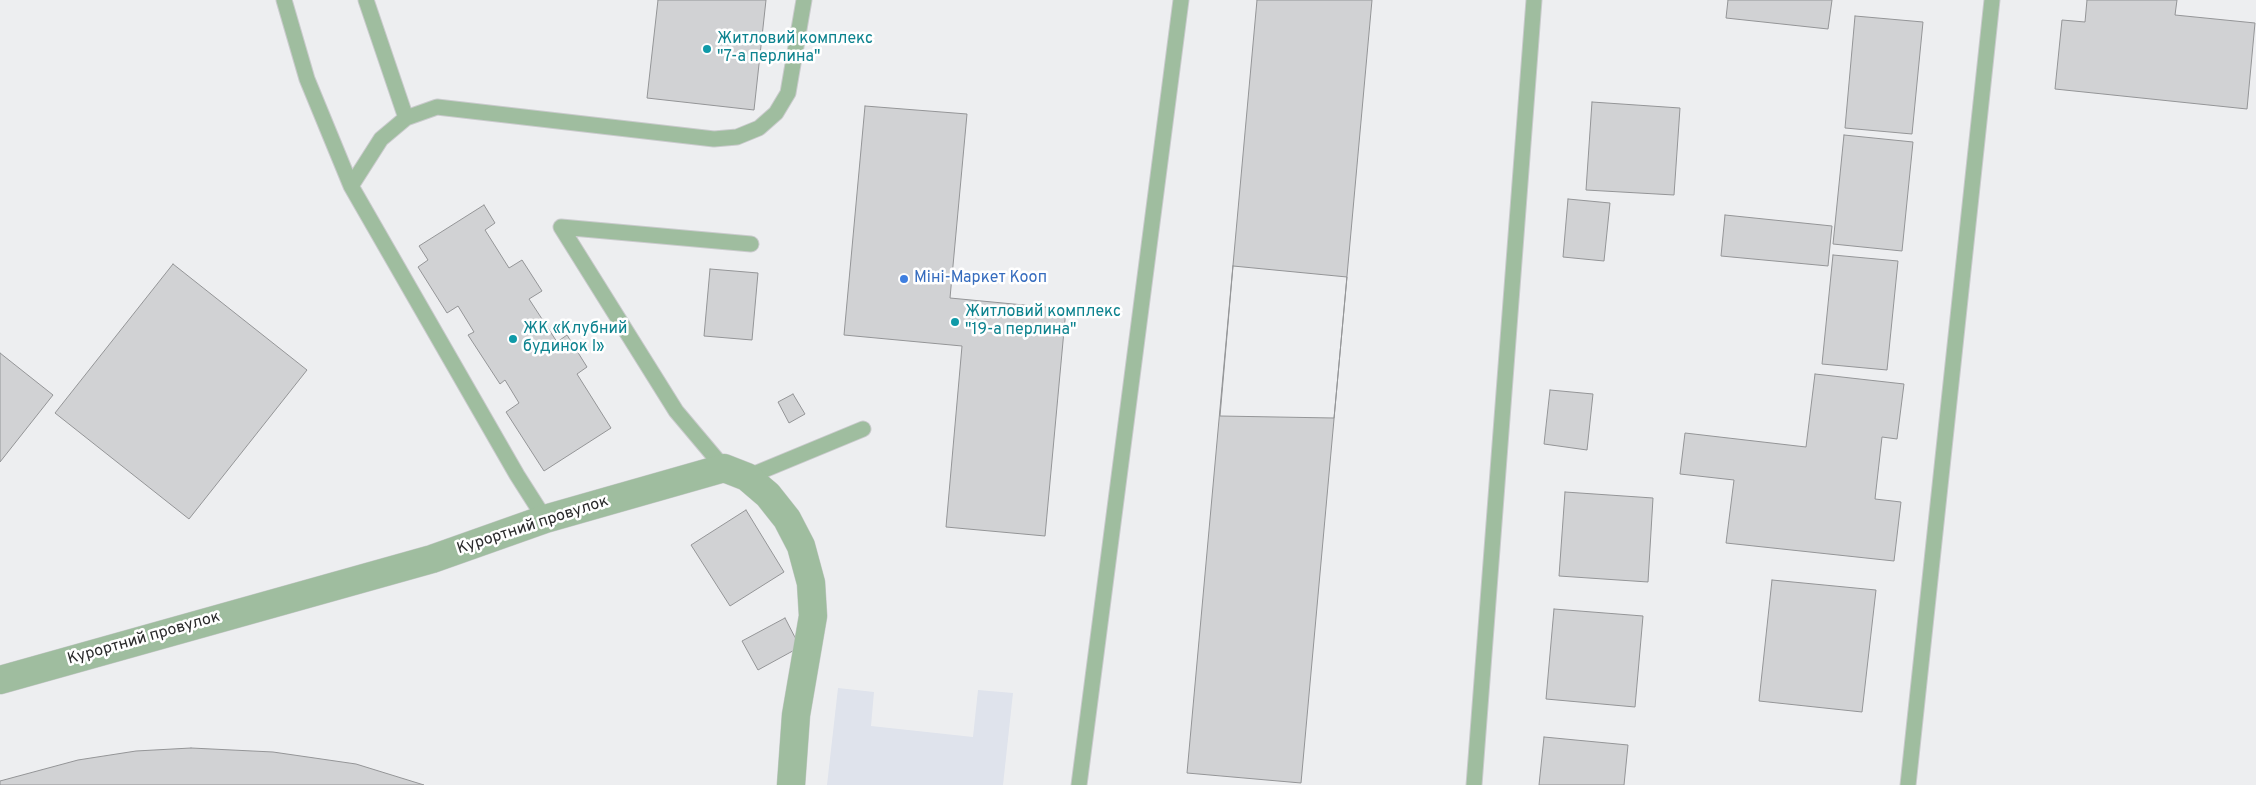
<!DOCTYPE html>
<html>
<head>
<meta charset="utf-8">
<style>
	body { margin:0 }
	canvas { display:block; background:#edeef0 }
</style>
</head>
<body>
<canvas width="2256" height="785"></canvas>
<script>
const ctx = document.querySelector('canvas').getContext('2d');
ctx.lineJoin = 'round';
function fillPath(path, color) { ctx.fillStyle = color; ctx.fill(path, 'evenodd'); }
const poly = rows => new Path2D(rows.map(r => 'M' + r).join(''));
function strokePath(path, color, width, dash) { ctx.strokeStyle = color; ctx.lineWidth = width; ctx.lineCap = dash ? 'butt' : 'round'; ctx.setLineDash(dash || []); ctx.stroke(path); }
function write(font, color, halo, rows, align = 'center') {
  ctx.font = font + ' Overpass,sans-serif'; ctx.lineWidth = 5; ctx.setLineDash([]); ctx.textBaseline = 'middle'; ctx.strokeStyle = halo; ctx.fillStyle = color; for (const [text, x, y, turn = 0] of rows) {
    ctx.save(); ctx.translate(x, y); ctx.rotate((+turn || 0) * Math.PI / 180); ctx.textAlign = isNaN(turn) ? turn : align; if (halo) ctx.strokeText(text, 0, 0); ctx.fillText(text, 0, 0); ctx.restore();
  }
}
fillPath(poly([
	[838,688,874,692,871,726,973,737,978,690,1013,693,1003,785,827,785]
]), '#dfe3ec');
const building = poly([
	[658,0,766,0,754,110,647,98,658,0],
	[1257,0,1372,0,1301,783,1187,773,1257,0],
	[1728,0,1832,0,1828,29,1726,18,1728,0],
	[2087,0,2177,0,2175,15,2255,23,2247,109,2055,89,2062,20,2085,22,2087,0],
	[1855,16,1923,22,1912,134,1845,128,1855,16],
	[1592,102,1680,108,1674,195,1586,190,1592,102],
	[865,106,967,114,950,298,1066,309,1045,536,946,527,962,346,844,335,865,106],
	[1844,135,1913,142,1902,251,1833,244,1844,135],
	[1568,199,1610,203,1604,261,1563,257,1568,199],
	[484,205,495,223,485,230,509,268,522,260,542,291,529,299,557,342,567,335,587,367,577,374,611,428,544,471,506,412,519,403,505,380,500,384,468,335,474,332,458,306,447,313,418,267,428,260,419,246,484,205],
	[1725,215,1832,226,1828,266,1721,256,1725,215],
	[1833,255,1898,261,1887,370,1822,364,1833,255],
	[173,264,307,370,189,519,55,413,173,264],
	[1233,266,1347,277,1334,418,1220,416,1233,266],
	[710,269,758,273,752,340,704,336,710,269],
	[0,353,53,395,0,462,0,353],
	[1815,374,1904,384,1897,439,1882,437,1875,499,1901,502,1894,561,1726,543,1734,480,1680,474,1685,433,1806,447,1815,374],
	[1550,390,1593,394,1587,450,1544,444,1550,390],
	[793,394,805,414,789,423,778,402,793,394],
	[1565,492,1653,498,1648,582,1559,576,1565,492],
	[746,510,784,572,730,606,691,545,746,510],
	[1772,580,1876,590,1862,712,1759,701,1772,580],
	[1554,609,1643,616,1635,707,1546,699,1554,609],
	[785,618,800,647,758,670,742,641,785,618],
	[1544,737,1628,745,1624,785,1539,785,1544,737],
	[191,748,273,752,356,764,424,785,0,785,0,781,78,760,136,751,191,748]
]);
fillPath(building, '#d1d2d4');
strokePath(building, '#949597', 1);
const service = poly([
	[284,0,307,79,351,186,517,475,545,519],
	[366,0,406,118],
	[351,186,381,139,406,118,437,107,714,139,737,137,759,128,776,113,788,93,804,0],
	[724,468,676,411,561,227,751,244],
	[747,477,863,429],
	[1079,785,1181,0],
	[1474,785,1534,0],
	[1908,785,1992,0]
]);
const minor = poly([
	[0,680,432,559,545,519,724,468,747,477,768,495,787,519,801,546,811,583,813,616,796,715,791,785]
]);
strokePath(service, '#cacbcd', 17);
strokePath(minor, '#cacbcd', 29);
strokePath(service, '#9fbd9f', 15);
strokePath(minor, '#9fbd9f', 28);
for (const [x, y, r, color] of [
	[707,49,5,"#0f9aa8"],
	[904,279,5,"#3f7fe0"],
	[955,322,5,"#0f9aa8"],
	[513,339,5,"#0f9aa8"]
]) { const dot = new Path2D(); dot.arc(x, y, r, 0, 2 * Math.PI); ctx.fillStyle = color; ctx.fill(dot); strokePath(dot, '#fff', 2); }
write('16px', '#0d838f', '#fff', [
	["Житловий комплекс",717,40],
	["\"7-а перлина\"",717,58],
	["Житловий комплекс",965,313],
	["\"19-а перлина\"",965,331],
	["ЖК «Клубний",523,330],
	["будинок I»",523,348]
], 'left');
write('16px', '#366cbe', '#fff', [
	["Міні-Маркет Кооп",914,279]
], 'left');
write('16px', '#2a2a2b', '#fff', [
	["Курортний провулок",533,526,-18],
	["Курортний провулок",144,639,-16]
]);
</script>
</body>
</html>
